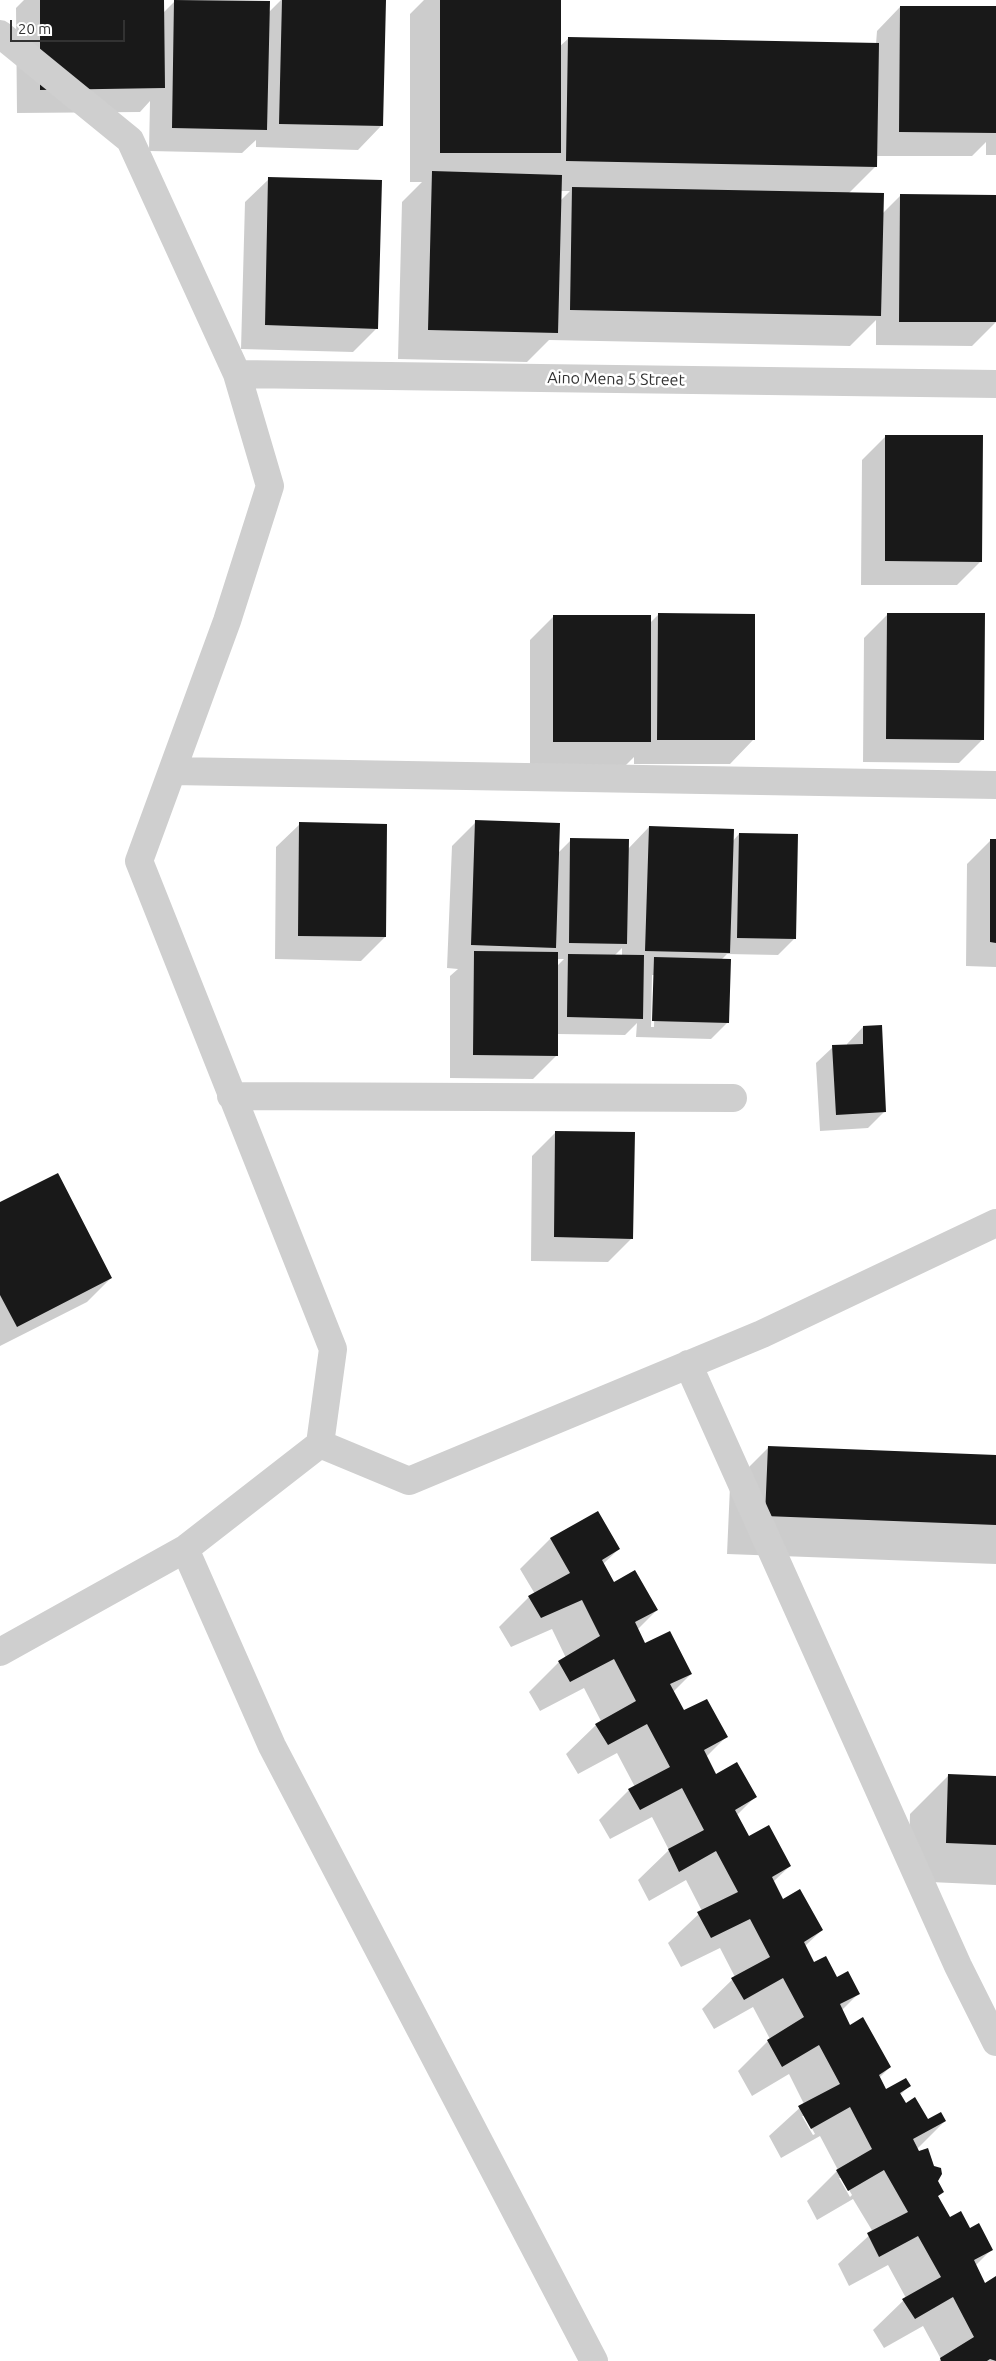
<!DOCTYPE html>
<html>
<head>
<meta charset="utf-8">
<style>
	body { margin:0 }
	#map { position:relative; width:996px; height:2361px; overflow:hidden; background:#fff; font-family:Ubuntu,sans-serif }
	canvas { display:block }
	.scale { position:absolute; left:10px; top:20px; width:115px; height:22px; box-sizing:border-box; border:2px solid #323232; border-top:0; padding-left:6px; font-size:15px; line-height:18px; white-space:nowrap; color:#323232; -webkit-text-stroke:4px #fff; paint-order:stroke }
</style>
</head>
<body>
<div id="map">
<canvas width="996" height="2361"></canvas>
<div class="scale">20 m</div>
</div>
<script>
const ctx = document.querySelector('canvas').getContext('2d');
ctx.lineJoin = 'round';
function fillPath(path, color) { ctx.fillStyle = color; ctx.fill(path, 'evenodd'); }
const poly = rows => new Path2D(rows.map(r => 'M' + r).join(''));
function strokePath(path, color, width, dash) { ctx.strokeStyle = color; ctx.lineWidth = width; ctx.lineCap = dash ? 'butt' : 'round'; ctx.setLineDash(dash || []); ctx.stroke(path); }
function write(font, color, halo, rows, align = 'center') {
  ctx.font = font + ' Ubuntu,sans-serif'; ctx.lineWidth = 5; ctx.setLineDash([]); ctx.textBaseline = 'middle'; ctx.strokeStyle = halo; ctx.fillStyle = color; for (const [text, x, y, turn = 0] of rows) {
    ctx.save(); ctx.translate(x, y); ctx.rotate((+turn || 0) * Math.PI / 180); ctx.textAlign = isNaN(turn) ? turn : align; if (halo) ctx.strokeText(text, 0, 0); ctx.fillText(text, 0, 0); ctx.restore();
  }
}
fillPath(poly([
	[24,0,162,0,163,13,175,1,268,13,281,0,361,0,381,126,358,150,256,147,256,140,242,153,149,151,150,101,140,112,17,113,16,8],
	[424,0,559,0,559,47,569,38,876,44,877,31,900,7,996,8,996,155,986,155,986,142,972,156,876,156,876,166,848,194,882,214,900,196,996,196,996,322,972,346,876,345,876,320,850,346,549,340,527,362,398,359,402,202,422,182,410,182,410,14],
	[560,191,570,191,560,201],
	[269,179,377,328,353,352,241,349,245,202],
	[886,436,981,561,957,585,861,585,862,460],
	[888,614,983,739,959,763,863,762,864,638],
	[658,615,753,740,730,764,634,764,634,757,626,765,530,765,530,640,554,616,650,623],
	[476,822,558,853,571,840,628,849,649,827,732,842,739,834,795,938,778,955,727,954,721,960,728,1022,711,1039,636,1037,637,1023,625,1035,557,1034,557,1055,533,1079,450,1078,450,976,458,969,447,968,452,846],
	[622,948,622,956,614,956],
	[557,959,564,959,557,966],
	[652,975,655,975,654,1027,651,1027],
	[300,824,385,937,361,961,275,959,276,847],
	[991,840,996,840,996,967,966,966,967,864],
	[863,1027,884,1112,868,1128,820,1131,816,1063,833,1047,847,1046,847,1044],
	[556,1132,632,1238,608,1262,531,1261,532,1156],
	[0,1204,111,1278,87,1302,0,1346],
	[768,1448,996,1456,996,1564,727,1554,730,1486],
	[598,1513,619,1549,603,1564,614,1584,657,1610,637,1630,645,1645,691,1674,673,1692,683,1712,726,1737,706,1757,715,1776,755,1797,736,1816,748,1838,790,1866,773,1882,782,1901,822,1930,805,1946,814,1964,859,1993,842,2010,850,2027,890,2067,879,2078,886,2091,909,2086,900,2095,905,2105,927,2121,945,2121,917,2149,942,2192,937,2197,950,2219,970,2229,991,2250,975,2266,985,2285,996,2278,996,2361,939,2361,941,2359,923,2326,884,2348,873,2330,906,2298,888,2265,849,2286,838,2264,873,2232,853,2199,817,2220,807,2201,838,2170,820,2136,781,2158,769,2136,804,2104,789,2074,752,2096,738,2071,770,2039,753,2007,714,2029,702,2009,735,1977,720,1948,681,1967,668,1943,702,1911,686,1880,649,1901,638,1880,669,1850,652,1817,610,1839,599,1820,629,1790,635,1787,617,1753,578,1774,566,1754,596,1725,601,1721,584,1688,540,1711,529,1692,559,1662,566,1658,552,1629,511,1647,499,1627,529,1597,535,1594,520,1569,550,1539],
	[802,2116,805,2116,815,2134,813,2135],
	[839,2178,842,2178,852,2195,850,2197],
	[949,1775,996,1777,996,1885,908,1881,910,1814]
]), '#0003');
fillPath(poly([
	[40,0,164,0,165,88,40,90],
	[174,0,270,1,267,130,172,128],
	[282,0,386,0,383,126,279,124],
	[440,0,561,0,561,153,440,153],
	[900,6,996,6,996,133,899,132],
	[568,37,879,43,877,167,566,161],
	[432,171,562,175,558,333,428,330],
	[268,177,382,180,378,329,265,325],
	[572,187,884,193,881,316,570,310],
	[900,194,996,195,996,322,899,322],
	[885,435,983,435,982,562,885,561],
	[658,613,755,614,755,740,657,740],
	[887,613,985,613,984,740,886,739],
	[553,615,651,615,651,742,553,742],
	[475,820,560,823,556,948,471,945],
	[299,822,387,824,386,937,298,936],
	[649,826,734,829,730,953,645,951],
	[739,833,798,834,796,939,737,938],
	[570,838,629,839,627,944,569,943],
	[990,839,996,839,996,943,990,942],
	[474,951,558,952,558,1056,473,1055],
	[568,954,644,955,643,1019,567,1017],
	[654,957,731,959,729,1023,652,1021],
	[882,1025,886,1112,836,1115,832,1045,863,1044,863,1026],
	[555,1131,635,1132,633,1239,554,1237],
	[58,1173,112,1278,17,1327,0,1295,0,1202],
	[768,1446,996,1455,996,1525,765,1516],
	[598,1511,620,1549,602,1560,614,1582,635,1570,658,1610,635,1622,645,1643,670,1631,692,1674,670,1684,684,1710,707,1699,728,1737,704,1750,716,1774,737,1762,757,1797,735,1810,749,1836,769,1825,791,1866,772,1877,783,1899,800,1889,823,1930,804,1942,814,1962,826,1956,837,1977,848,1971,860,1994,840,2004,850,2025,863,2017,891,2067,879,2075,886,2089,906,2078,911,2086,900,2093,906,2103,915,2097,928,2119,941,2112,946,2121,913,2139,919,2151,928,2148,934,2166,941,2168,942,2174,938,2181,944,2192,938,2196,950,2217,961,2211,970,2228,979,2223,993,2250,974,2260,985,2283,996,2276,996,2361,990,2359,987,2361,941,2361,940,2358,974,2337,953,2297,915,2319,902,2299,941,2277,918,2236,879,2257,867,2233,908,2212,884,2170,848,2191,836,2170,872,2149,850,2107,811,2129,798,2106,840,2084,819,2045,782,2067,767,2040,804,2017,783,1978,744,2000,731,1978,770,1957,750,1919,711,1938,697,1912,738,1892,716,1851,679,1872,668,1849,704,1830,682,1788,640,1810,628,1789,670,1767,647,1724,608,1745,595,1724,636,1701,614,1659,570,1682,558,1661,600,1636,582,1600,541,1618,528,1596,570,1573,550,1538],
	[948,1774,996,1776,996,1845,946,1843]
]), '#191919');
strokePath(poly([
	[0,34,130,140,237,374,270,486,227,621,139,861,333,1349,320,1444,185,1549,0,1652],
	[237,374,996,384],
	[172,771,996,785],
	[231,1096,733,1098],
	[688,1364,958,1966,996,2042],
	[320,1444,409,1481,762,1334,996,1223],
	[185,1549,272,1746,594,2361]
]), '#cfcfcf', 28);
write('16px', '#323232', '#fff', [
	["Aino Mena 5 Street",616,379,1]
]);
</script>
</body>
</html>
